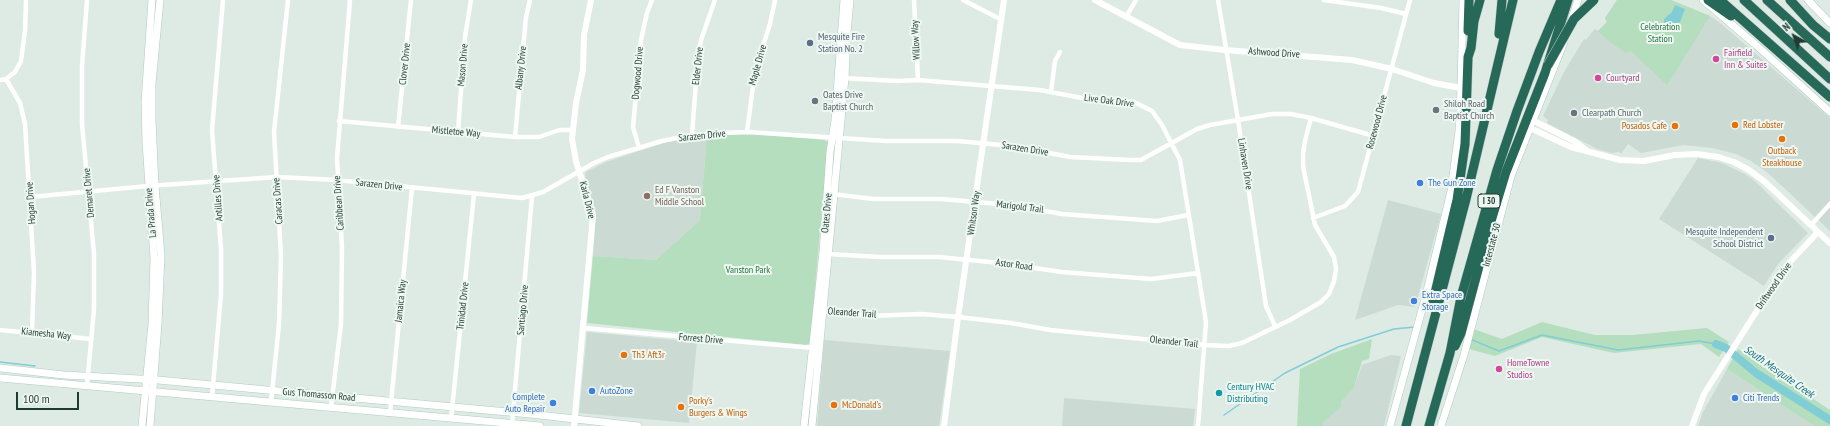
<!DOCTYPE html>
<html>
<head>
<meta charset="utf-8">
<style>
	body { margin:0 }
	#map { position:relative; width:1830px; height:426px; overflow:hidden; background:#ddebe4; font-family:"PT Sans Narrow",sans-serif }
	canvas { display:block }
	.north { position:absolute; left:1774px; top:16px; width:40px; height:40px; -webkit-text-stroke:3px #eef7f2; paint-order:stroke; rotate:320deg; font-size:11px; font-weight:700; line-height:16px; text-align:center; color:#1e3b32 }
	.north::after { content:''; display:block; margin:auto; width:14px; height:18px; background:#1e3b32; clip-path:polygon(50% 0,100% 100%,50% 72%,0 100%) }
	.scale { position:absolute; left:16px; top:392px; width:63px; height:18px; box-sizing:border-box; border:2px solid #1e3b32; border-top:0; padding-left:5px; font-size:12px; line-height:14px; white-space:nowrap; color:#1e3b32; -webkit-text-stroke:3px #eef7f2; paint-order:stroke }
</style>
</head>
<body>
<div id="map">
<canvas width="1830" height="426"></canvas>
<div class="north">N</div>
<div class="scale">100 m</div>
</div>
<script>
const ctx = document.querySelector('canvas').getContext('2d');
ctx.lineJoin = 'round';
function fillPath(path, color) { ctx.fillStyle = color; ctx.fill(path, 'evenodd'); }
const poly = rows => new Path2D(rows.map(r => 'M' + r).join(''));
function strokePath(path, color, width, dash) { ctx.strokeStyle = color; ctx.lineWidth = width; ctx.lineCap = dash ? 'butt' : 'round'; ctx.setLineDash(dash || []); ctx.stroke(path); }
function write(font, color, halo, rows, align = 'center') {
  ctx.font = font + ' "PT Sans Narrow",sans-serif'; ctx.lineWidth = 4; ctx.setLineDash([]); ctx.textBaseline = 'middle'; ctx.strokeStyle = halo; ctx.fillStyle = color; for (const [text, x, y, turn = 0] of rows) {
    ctx.save(); ctx.translate(x, y); ctx.rotate((+turn || 0) * Math.PI / 180); ctx.textAlign = isNaN(turn) ? turn : align; if (halo) ctx.strokeText(text, 0, 0); ctx.fillText(text, 0, 0); ctx.restore();
  }
}
fillPath(poly([
	[1617,0,1671,0,1710,16,1719,22,1830,118,1830,231,1768,173,1751,161,1736,154,1713,148,1683,145,1641,153,1628,144,1621,154,1619,152,1611,153,1597,149,1547,123,1548,120,1543,116,1564,72,1584,39,1586,40,1593,31,1595,29,1598,31,1607,22,1605,18],
	[707,135,700,220,656,260,593,256,596,213,585,175,586,172,606,162,669,141],
	[1698,158,1722,163,1745,174,1755,181,1808,233,1778,264,1764,286,1659,219],
	[1388,200,1441,214,1415,307,1398,305,1355,320],
	[587,332,697,342,689,423,579,413],
	[824,340,950,351,939,426,817,426],
	[1391,355,1401,356,1384,426,1323,426,1323,423,1342,406,1341,402,1354,388,1362,365],
	[1727,369,1814,426,1698,426,1702,414],
	[1064,398,1195,409,1193,426,1062,426]
]), '#cbdad3');
fillPath(poly([
	[1617,0,1671,0,1710,16,1667,85,1631,51,1626,53,1610,42,1598,31,1607,22,1605,18],
	[756,134,824,140,828,142,810,343,806,345,587,323,593,256,656,260,700,220,707,135],
	[1542,322,1595,335,1633,335,1707,328,1729,342,1719,357,1701,344,1614,353,1542,337,1495,356,1465,348,1471,328,1502,339],
	[1372,339,1369,359,1362,361,1354,388,1341,402,1342,406,1323,423,1323,426,1297,426,1300,369,1331,354],
	[1738,349,1830,410,1830,426,1814,426,1727,369]
]), '#b4debd');
fillPath(poly([
	[1675,5,1685,9,1680,22,1669,28,1664,25,1664,19,1672,12]
]), '#80cdd5');
strokePath(poly([
	[1470,339,1499,351,1542,335,1618,350,1699,341,1716,344],
	[0,362,35,366],
	[1224,415,1285,373,1338,347,1394,329,1415,327]
]), '#80cdd5', 1.5);
strokePath(poly([
	[1716,344,1726,348,1756,373,1830,420]
]), '#80cdd5', 8);
const secondary = poly([
	[1703,0,1756,45,1830,112],
	[1808,0,1830,23],
	[1571,21,1578,0],
	[0,368,64,375,158,380,530,414,638,426],
	[0,378,540,426],
	[142,426,152,324,154,259,146,142,145,102,152,0],
	[150,426,158,324,161,255,155,186,152,120,152,84,160,0],
	[804,426,823,252,830,152,835,120,844,0],
	[812,426,845,78,847,33,850,0],
	[1390,426,1426,295,1451,191,1459,131,1461,88,1463,0],
	[1441,426,1464,355,1511,176,1564,42]
]);
const motorway = poly([
	[1708,0,1731,16],
	[1720,0,1830,97],
	[1744,0,1830,79],
	[1767,0,1830,57],
	[1790,0,1813,25,1830,39],
	[1468,31,1469,0],
	[1499,34,1502,0],
	[1432,306,1457,200,1465,144,1468,57,1471,48,1474,21,1480,0],
	[1455,346,1461,333,1492,218,1506,172,1545,73,1568,0],
	[1406,426,1466,199,1513,0],
	[1429,426,1450,353,1461,297,1497,170,1517,111,1539,52,1561,0]
]);
strokePath(secondary, '#b0cbc0', 8);
strokePath(motorway, '#c0c8c6', 10);
strokePath(poly([
	[914,0,918,80],
	[963,0,1002,20],
	[1218,0,1238,120,1266,306,1275,326],
	[1324,0,1381,8,1406,14],
	[1126,17,1136,0],
	[843,78,897,81,918,80,1040,90,1082,98,1134,102,1152,111,1162,125,1180,160,1206,322,1198,426],
	[6,79,20,103,25,124,34,272,32,332],
	[0,80,6,79,15,72,21,61,25,31,26,0],
	[1051,92,1055,61,1060,52],
	[339,121,515,137,539,137,559,130,573,130],
	[398,127,411,0],
	[458,131,465,37,471,0],
	[747,132,755,71,770,24,775,0],
	[692,135,698,55,701,40,715,0],
	[515,137,526,17,530,0],
	[639,148,633,127,641,40,647,13,652,0],
	[832,194,874,199,941,199,1011,205,1062,214,1157,221,1188,215],
	[30,197,148,186,277,177,337,180,522,198,543,192,594,163,608,157,662,141,692,135,721,133,747,132,886,141,957,141,1013,146,1070,157,1131,160,1141,160,1197,129,1210,125,1272,114,1291,114,1311,118,1374,136],
	[1313,218,1345,206,1358,192,1410,0],
	[1811,225,1830,204],
	[828,254,880,257,939,257,1000,263,1062,272,1151,279,1198,273],
	[822,311,869,316,921,314,958,317,1011,323,1050,330,1205,345,1229,346,1242,343,1290,320,1321,302,1329,294,1334,281,1336,269,1334,257,1315,225,1303,166,1303,154,1305,141,1311,118],
	[583,328,814,348],
	[0,330,91,339],
	[87,386,94,309,94,254,82,124,82,66,87,0],
	[212,397,221,294,221,249,212,130,223,0],
	[271,402,279,324,281,256,274,132,288,0],
	[331,407,341,324,342,248,337,158,350,0],
	[390,413,412,188],
	[451,419,474,194],
	[512,424,532,196]
]), '#fff', 4.5);
strokePath(poly([
	[1095,0,1180,45,1225,50,1352,60,1392,69,1434,83,1461,88],
	[1534,121,1574,141,1586,150],
	[1530,128,1571,147,1620,160,1644,161,1675,155,1697,154,1718,157,1734,162,1749,170,1765,182,1830,243],
	[574,426,593,215,576,161,572,139,576,103,583,70,584,35,591,0],
	[944,426,958,317,1004,0],
	[1692,426,1704,394,1772,287,1789,263,1818,232]
]), '#fff', 6);
strokePath(secondary, '#fff', 7);
strokePath(motorway, '#276958', 9);
const motorwayBridge = poly([
	[1548,65,1574,19,1594,0]
]);
strokePath(motorwayBridge, '#c0c8c6', 10, []);
strokePath(motorwayBridge, '#276958', 9);
for (const [x, y, r, color] of [
	[810,43,4,"#5c6f8a"],
	[1716,59,4,"#d1479c"],
	[1598,78,4,"#d1479c"],
	[815,101,4,"#6b7280"],
	[1436,110,4,"#6b7280"],
	[1574,113,4,"#6b7280"],
	[1735,125,4,"#e8710a"],
	[1675,126,4,"#e8710a"],
	[1782,139,4,"#e8710a"],
	[1420,183,4,"#3f7fe0"],
	[647,196,4,"#8d6e63"],
	[1771,238,4,"#5c6f8a"],
	[1414,301,4,"#3f7fe0"],
	[624,355,4,"#e8710a"],
	[1499,369,4,"#d1479c"],
	[592,391,4,"#3f7fe0"],
	[1219,393,4,"#0f9aa8"],
	[1735,398,4,"#3f7fe0"],
	[553,403,4,"#3f7fe0"],
	[834,405,4,"#e8710a"],
	[681,407,4,"#e8710a"]
]) { const dot = new Path2D(); dot.arc(x, y, r, 0, 2 * Math.PI); ctx.fillStyle = color; ctx.fill(dot); strokePath(dot, '#eef7f2', 1.5); }
for (const [x, y, w] of [
	[1489,201,22]
]) { const box = new Path2D(); box.roundRect(x - w / 2, y - 7, w, 14, 3); ctx.fillStyle = '#eef7f2'; ctx.fill(box); strokePath(box, '#1e3b32', 1); }
write('bold 9px', '#1e3b32', null, [
	["I 30",1489,201]
]);
write('10px', '#25753f', '#eef7f2', [
	["Celebration",1660,27],
	["Station",1660,39],
	["Vanston Park",748,270]
]);
write('10px', '#4e5e75', '#eef7f2', [
	["Mesquite Fire",818,37],
	["Station No. 2",818,49],
	["Mesquite Independent",1763,232,"right"],
	["School District",1763,244,"right"]
], 'left');
write('10px', '#1e3b32', '#eef7f2', [
	["Willow Way",916,40,-93],
	["Ashwood Drive",1274,53,4],
	["Clover Drive",405,64,-84],
	["Mason Drive",463,65,-85],
	["Maple Drive",758,65,-74],
	["Elder Drive",698,66,-84],
	["Albany Drive",521,68,-84],
	["Dogwood Drive",638,73,-85],
	["Live Oak Drive",1109,101,7],
	["Rosewood Drive",1377,122,-75],
	["Mistletoe Way",456,132,5],
	["Sarazen Drive",702,136,-6],
	["Sarazen Drive",1025,149,9],
	["Linhaven Drive",1245,164,81],
	["Sarazen Drive",379,185,6],
	["Demaret Drive",89,193,-95],
	["Antilles Drive",218,198,-94],
	["Karla Drive",587,200,76],
	["Caracas Drive",278,201,-94],
	["Hogan Drive",31,203,-94],
	["Caribbean Drive",339,203,-94],
	["Marigold Trail",1020,207,7],
	["La Prada Drive",151,213,-95],
	["Oates Drive",827,213,-85],
	["Whitson Way",974,213,-82],
	["Interstate 30",1492,245,-75],
	["Astor Road",1014,265,8],
	["Driftwood Drive",1774,286,-55],
	["Jamaica Way",401,301,-84],
	["Trinidad Drive",463,306,-84],
	["Santiago Drive",523,310,-85],
	["Oleander Trail",852,313,4],
	["Kiamesha Way",46,334,6],
	["Forrest Drive",701,339,5],
	["Oleander Trail",1174,342,6],
	["Gus Thomasson Road",319,395,5]
]);
write('10px', '#b23c85', '#eef7f2', [
	["Fairfield",1724,53],
	["Inn & Suites",1724,65],
	["Courtyard",1606,78],
	["HomeTowne",1507,363],
	["Studios",1507,375]
], 'left');
write('10px', '#5b616d', '#eef7f2', [
	["Oates Drive",823,95],
	["Baptist Church",823,107],
	["Shiloh Road",1444,104],
	["Baptist Church",1444,116],
	["Clearpath Church",1582,113]
], 'left');
write('10px', '#c56008', '#eef7f2', [
	["Red Lobster",1743,125],
	["Posados Cafe",1667,126,"right"],
	["Outback",1782,151,"center"],
	["Steakhouse",1782,163,"center"],
	["Th3 Aft3r",632,355],
	["Porky’s",689,401],
	["Burgers & Wings",689,413],
	["McDonald's",842,405]
], 'left');
write('10px', '#366cbe', '#eef7f2', [
	["The Gun Zone",1428,183],
	["Extra Space",1422,295],
	["Storage",1422,307],
	["AutoZone",600,391],
	["Complete",545,397,"right"],
	["Auto Repair",545,409,"right"],
	["Citi Trends",1743,398]
], 'left');
write('10px', '#785e54', '#eef7f2', [
	["Ed F Vanston",655,190],
	["Middle School",655,202]
], 'left');
write('10px', '#0d838f', '#eef7f2', [
	["Century HVAC",1227,387],
	["Distributing",1227,399]
], 'left');
write('italic 11px', '#14707b', '#eef7f2', [
	["South Mesquite Creek",1779,372,35]
]);
</script>
</body>
</html>
